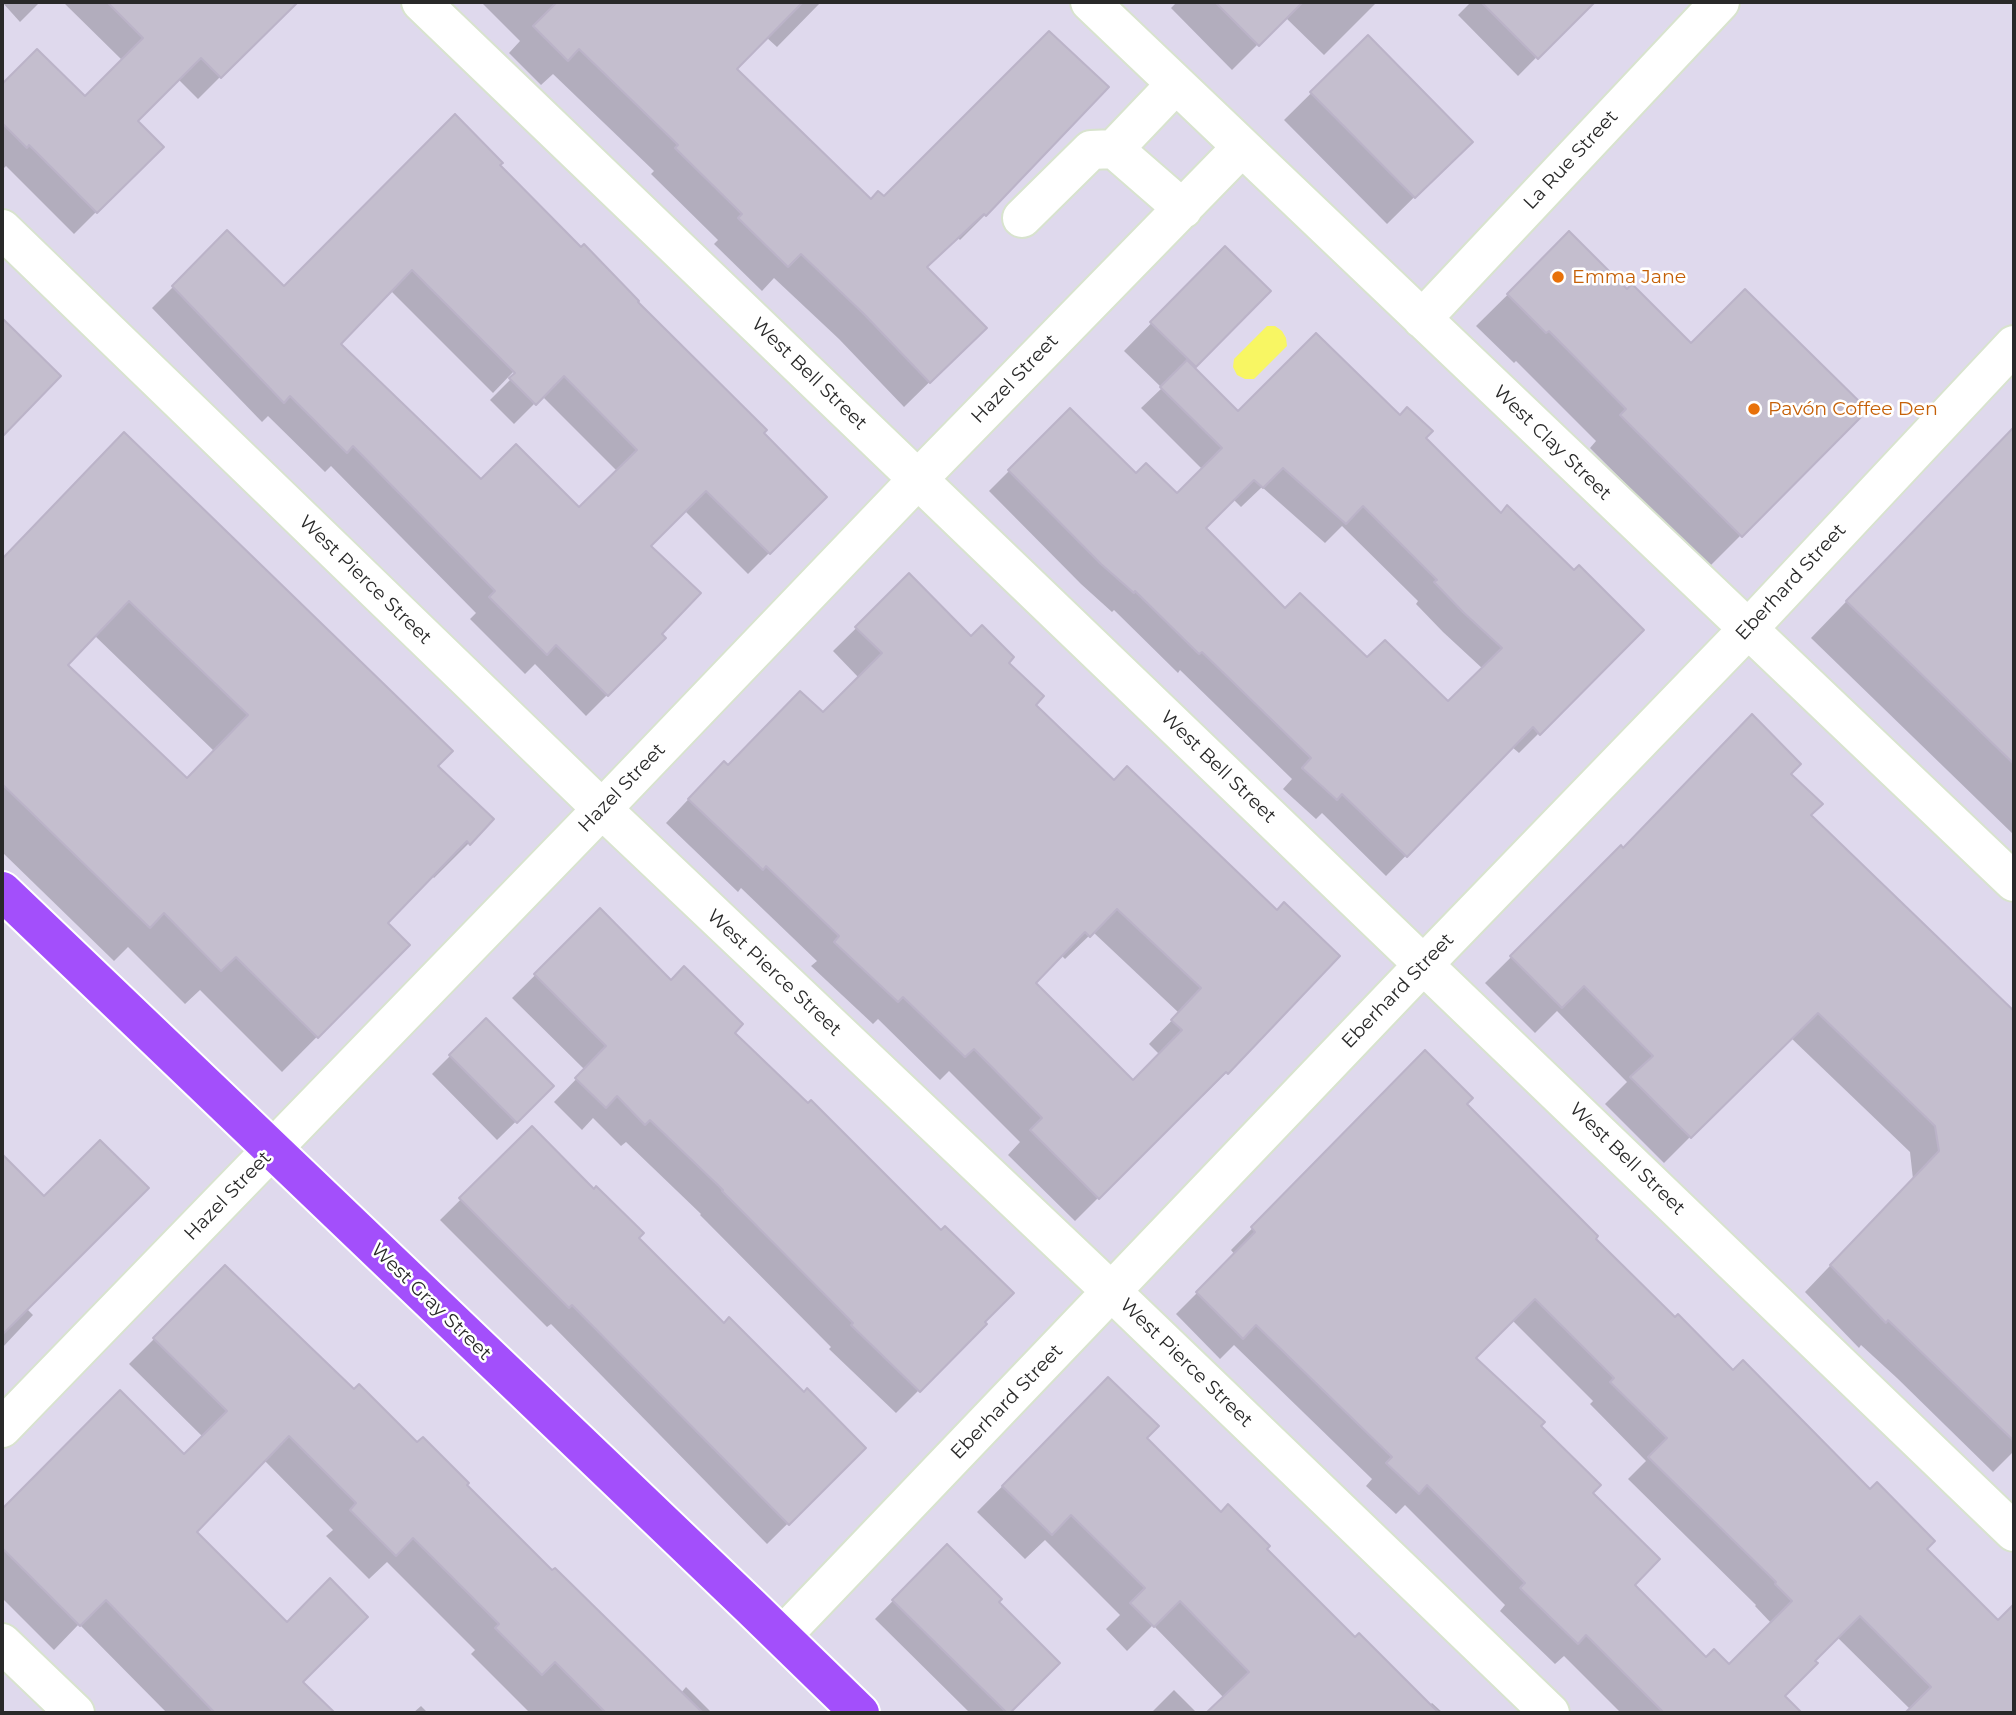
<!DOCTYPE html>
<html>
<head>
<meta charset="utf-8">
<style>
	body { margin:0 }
	#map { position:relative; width:2016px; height:1715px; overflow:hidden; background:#dfd9ed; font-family:Montserrat,sans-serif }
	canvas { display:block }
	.frame { position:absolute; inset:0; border:4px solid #292929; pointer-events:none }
</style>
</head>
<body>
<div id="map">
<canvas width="2016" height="1715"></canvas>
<div class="frame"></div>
</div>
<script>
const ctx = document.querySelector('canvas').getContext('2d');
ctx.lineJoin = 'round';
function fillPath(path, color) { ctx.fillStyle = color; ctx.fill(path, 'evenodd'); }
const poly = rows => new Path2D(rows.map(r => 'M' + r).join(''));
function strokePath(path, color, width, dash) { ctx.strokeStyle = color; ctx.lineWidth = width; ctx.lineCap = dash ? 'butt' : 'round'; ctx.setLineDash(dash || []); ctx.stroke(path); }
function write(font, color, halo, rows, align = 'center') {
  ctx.font = font + ' Montserrat,sans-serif'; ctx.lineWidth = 5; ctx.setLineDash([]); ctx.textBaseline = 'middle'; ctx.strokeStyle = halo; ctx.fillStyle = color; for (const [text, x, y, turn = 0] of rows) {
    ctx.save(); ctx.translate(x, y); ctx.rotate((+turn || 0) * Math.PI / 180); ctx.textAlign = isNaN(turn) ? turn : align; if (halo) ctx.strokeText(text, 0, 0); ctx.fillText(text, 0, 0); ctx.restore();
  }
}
fillPath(poly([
	[1267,326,1275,326,1282,331,1286,338,1287,346,1254,379,1245,379,1237,375,1233,367,1234,359]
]), '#f8f663');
fillPath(poly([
	[2,2,40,2,20,22],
	[63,2,295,2,198,99,178,79,136,121,161,147,74,234,6,166,4,168,2,167,2,87,37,51,85,99,123,61],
	[481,2,821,2,777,47,766,37,735,69,870,201,884,199,1049,33,985,215,960,240,958,238,925,268,959,353,904,407,839,339,774,278,762,291,714,244,718,240,651,174,654,171,553,74,541,85,509,53,520,41],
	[1177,2,1377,2,1324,55,1285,17,1232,70,1171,8],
	[1471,2,1591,2,1518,76,1458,15],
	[1368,37,1470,142,1387,224,1284,120],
	[497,165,825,497,748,574,684,510,648,546,660,634,664,638,586,716,535,664,525,674,470,619,476,613,331,466,325,472,268,416,262,422,152,308,227,233,283,289],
	[390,290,493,393,514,371,517,373,490,400,514,424,542,396,618,472,579,510,481,482,338,344],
	[1569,234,1627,292,1691,346,1866,410,1709,567,1590,448,1596,441,1516,361,1514,363,1476,326],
	[1225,248,1269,291,1192,368,1238,413,1424,438,1500,515,1574,572,1642,630,1519,753,1512,747,1386,876,1322,813,1316,819,1283,789,1292,779,1180,670,1178,673,1114,610,1112,612,1081,584,989,491,1070,410,1136,475,1177,495,1203,470,1141,408,1162,388,1124,351],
	[1262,487,1325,543,1342,526,1418,601,1416,604,1443,632,1483,669,1448,703,1367,660,1285,610,1204,528,1233,499,1241,507],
	[2,320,59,376,2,435],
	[2014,428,2014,835,1811,638],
	[90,469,436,766,469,843,434,878,432,876,386,923,408,945,282,1072,200,990,185,1004,128,947,114,961,2,852,2,560],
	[94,635,214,751,186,780,65,665],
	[909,576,971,638,1007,663,1034,705,1114,782,1276,912,1227,1072,1203,1096,1202,1094,1075,1221,1008,1155,1020,1142,949,1071,940,1080,878,1019,873,1024,811,966,817,961,741,888,738,892,666,823,700,787,727,767,823,715,859,678,833,651],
	[1093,932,1179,1013,1149,1044,1160,1055,1133,1082,1034,983,1061,955,1065,959],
	[1789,774,1809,815,2014,1013,2014,1451,1993,1472,1897,1378,1861,1345,1859,1348,1805,1292,1913,1179,1910,1152,1790,1037,1664,1163,1605,1104,1627,1082,1557,1011,1535,1033,1485,983,1621,848,1623,850],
	[600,911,671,982,732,1033,985,1324,896,1413,829,1349,831,1347,700,1215,701,1214,626,1142,621,1146,593,1118,582,1130,554,1102,585,1070,512,998],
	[486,1020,552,1086,497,1140,432,1074],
	[1425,1053,1464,1104,1675,1320,1925,1549,1998,1622,2010,1610,2014,1615,2014,1709,2010,1713,1908,1713,1911,1710,1837,1637,1783,1696,1800,1713,1621,1713,1564,1656,1555,1664,1500,1611,1505,1605,1405,1505,1396,1514,1366,1486,1372,1479,1234,1345,1220,1359,1176,1314,1235,1255,1231,1250],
	[1512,1320,1593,1401,1590,1404,1646,1461,1628,1479,1756,1605,1755,1606,1772,1624,1729,1667,1706,1659,1632,1585,1591,1493,1539,1426,1474,1358],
	[532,1129,724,1325,864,1448,767,1544,551,1324,547,1327,440,1220],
	[2,1157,44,1199,26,1308,33,1315,2,1348],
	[225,1268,354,1391,464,1485,552,1573,681,1693,686,1687,712,1713,530,1713,471,1654,475,1650,387,1562,369,1579,326,1536,333,1530,264,1460,195,1532,301,1682,332,1713,167,1713,79,1624,54,1650,2,1598,2,1511,120,1392,184,1456,203,1437,129,1364],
	[1108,1379,1145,1438,1221,1514,1265,1549,1355,1639,1429,1706,1432,1703,1443,1713,1209,1713,1224,1698,1153,1625,1127,1651,1106,1629,1120,1615,1045,1540,1025,1559,977,1512],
	[947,1546,997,1602,1058,1663,1008,1713,970,1713,875,1619],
	[1174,1690,1197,1713,1151,1713],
	[421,1706,428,1713,413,1713]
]), '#0003');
const building = poly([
	[107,2,298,2,221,78,201,58,138,121,164,147,97,213,29,145,27,148,2,123,2,84,37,49,85,96,143,38,107,2],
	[557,2,803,2,737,69,871,199,878,191,884,196,1049,31,1109,87,986,216,984,214,927,267,987,328,930,383,864,314,801,254,788,267,738,218,742,214,675,148,678,145,579,49,568,61,533,26,557,2],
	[1215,2,1303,2,1259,46,1215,2],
	[1481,2,1595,2,1538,59,1481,2],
	[1368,35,1473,142,1415,198,1310,92,1368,35],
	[455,114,503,163,500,165,581,247,584,244,639,301,638,302,767,430,764,433,827,497,770,554,706,491,651,546,701,593,662,634,666,638,608,696,556,645,547,655,489,597,495,591,353,446,347,453,290,396,284,403,172,286,227,230,284,286,455,114],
	[412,270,515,373,509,378,536,405,564,376,637,450,579,507,516,444,481,479,341,344,412,270],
	[1569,231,1627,289,1632,284,1691,343,1745,289,1868,410,1742,537,1620,415,1626,409,1549,331,1546,333,1507,294,1569,231],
	[1225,246,1271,291,1196,367,1150,322,1225,246],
	[2,318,61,376,2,437,2,318],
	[1316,333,1400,415,1407,407,1433,431,1426,438,1501,513,1507,505,1574,570,1579,565,1644,630,1540,735,1533,727,1407,857,1342,794,1337,800,1302,768,1311,758,1202,652,1199,654,1135,591,1134,593,1101,564,1008,470,1070,408,1136,473,1146,463,1177,493,1222,448,1160,387,1187,360,1238,411,1316,333],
	[1283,468,1346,524,1363,506,1437,580,1434,582,1463,612,1502,648,1448,701,1385,640,1367,657,1300,593,1285,608,1206,528,1254,480,1263,488,1283,468],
	[2014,427,2014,764,1846,601,2014,427],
	[124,432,453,751,438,766,494,819,470,845,467,841,388,923,410,945,318,1038,236,957,221,971,164,913,150,928,2,784,2,559,124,432],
	[129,601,248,715,187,778,68,665,129,601],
	[909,573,971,636,982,625,1014,657,1009,663,1044,696,1036,705,1114,780,1127,766,1277,910,1284,902,1340,956,1228,1074,1226,1072,1099,1199,1030,1130,1042,1118,974,1049,965,1057,903,997,898,1002,834,942,839,936,766,866,763,870,688,799,724,761,728,765,800,691,823,712,882,653,855,627,909,573],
	[1117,909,1201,988,1171,1020,1182,1030,1133,1080,1036,983,1085,932,1090,937,1117,909],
	[1752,714,1801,764,1791,774,1823,804,1811,815,2014,1011,2014,1441,1888,1320,1886,1323,1830,1265,1939,1151,1935,1126,1818,1013,1691,1138,1630,1077,1653,1056,1584,986,1562,1008,1510,956,1621,845,1623,848,1752,714],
	[600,908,671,980,684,966,743,1024,735,1033,808,1103,811,1100,941,1230,945,1226,1014,1293,985,1322,987,1324,920,1392,851,1325,853,1323,722,1191,723,1190,650,1120,645,1125,617,1096,606,1108,575,1078,606,1046,534,974,600,908],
	[486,1018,554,1086,517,1123,449,1055,486,1018],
	[1425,1050,1473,1098,1467,1104,1598,1236,1596,1239,1675,1317,1678,1314,1733,1370,1743,1360,1870,1489,1877,1482,1935,1541,1927,1549,1998,1620,2014,1604,2014,1713,1905,1713,1931,1687,1860,1616,1815,1661,1818,1663,1785,1696,1802,1713,1664,1713,1586,1635,1578,1644,1520,1588,1525,1583,1427,1485,1419,1494,1386,1463,1392,1457,1256,1325,1243,1339,1196,1292,1255,1232,1251,1227,1425,1050],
	[1535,1299,1614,1378,1610,1382,1667,1438,1648,1457,1776,1582,1775,1584,1792,1601,1729,1664,1714,1649,1706,1657,1635,1585,1660,1559,1593,1493,1601,1485,1541,1426,1545,1422,1476,1358,1535,1299],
	[532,1126,594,1189,596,1186,644,1233,639,1238,724,1323,729,1317,804,1392,807,1388,866,1448,789,1525,572,1305,569,1308,459,1198,532,1126],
	[100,1140,149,1188,2,1335,2,1154,44,1196,100,1140],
	[225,1265,354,1389,359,1384,417,1442,423,1437,469,1483,467,1485,552,1570,555,1568,703,1713,606,1713,555,1662,542,1675,495,1628,499,1624,413,1538,396,1556,350,1510,356,1503,289,1436,197,1532,287,1622,330,1578,368,1617,303,1682,335,1713,215,1713,106,1600,80,1626,2,1548,2,1509,120,1390,184,1454,227,1411,153,1338,225,1265],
	[1108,1377,1159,1426,1147,1438,1221,1512,1228,1504,1270,1546,1267,1549,1355,1637,1359,1633,1439,1713,1206,1713,1249,1672,1180,1601,1154,1627,1130,1603,1145,1588,1071,1515,1052,1535,1002,1486,1108,1377],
	[947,1544,1002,1599,999,1602,1060,1663,1010,1713,1007,1713,892,1600,947,1544]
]);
fillPath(building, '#c4bece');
strokePath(building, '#bbb3c8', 2);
const minor = poly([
	[421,2,2014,1532],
	[1090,2,2014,882],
	[1114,149,1183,209],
	[1022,218,1091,150,1114,149,1176,84],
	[2,229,602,809,1112,1292,1550,1713],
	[1422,319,1720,2],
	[2,1428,602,809,918,479,1242,147],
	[782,1636,1424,964,1747,630,2014,345],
	[2,1643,75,1713]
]);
const major = poly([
	[2,891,751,1607,860,1713]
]);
strokePath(minor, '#d8e3ce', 42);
strokePath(major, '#fff', 42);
strokePath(minor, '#fff', 38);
strokePath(major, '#a34ffb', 38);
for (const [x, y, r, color] of [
	[1558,277,7,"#e8710a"],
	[1754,409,7,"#e8710a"]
]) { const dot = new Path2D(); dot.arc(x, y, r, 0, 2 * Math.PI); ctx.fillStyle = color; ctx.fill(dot); strokePath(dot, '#fff', 2.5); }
write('19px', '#292929', '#fff', [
	["La Rue Street",1571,160,-47],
	["West Bell Street",809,374,44],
	["Hazel Street",1015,379,-46],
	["West Clay Street",1552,443,44],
	["West Pierce Street",365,580,44],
	["Eberhard Street",1791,582,-47],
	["West Bell Street",1218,767,44],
	["Hazel Street",622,788,-46],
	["West Pierce Street",774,973,43],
	["Eberhard Street",1398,991,-46],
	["West Bell Street",1627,1159,44],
	["Hazel Street",228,1196,-46],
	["West Gray Street",431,1302,44],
	["West Pierce Street",1186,1363,44],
	["Eberhard Street",1007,1402,-46]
]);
write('19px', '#c56008', '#fff', [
	["Emma Jane",1572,277],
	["Pavón Coffee Den",1768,409]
], 'left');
</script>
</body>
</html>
